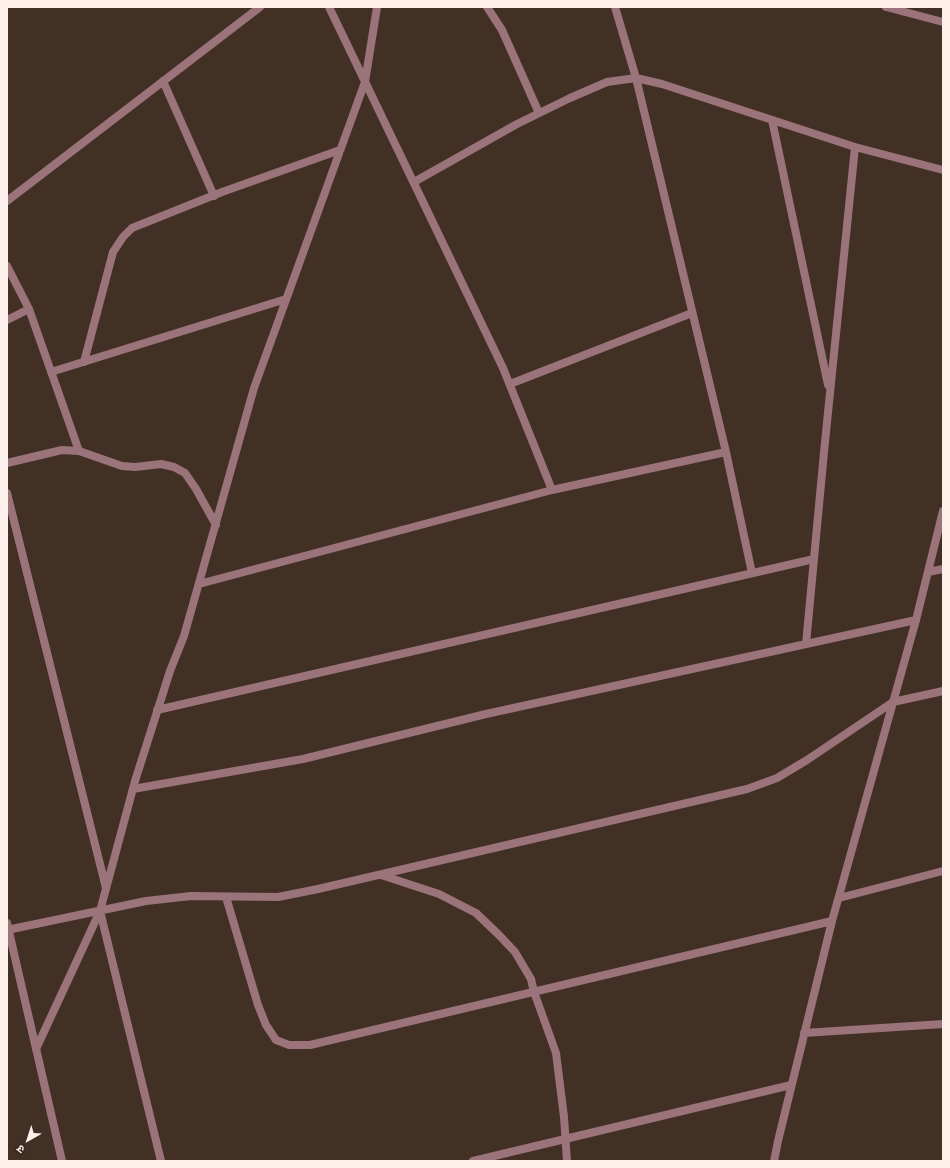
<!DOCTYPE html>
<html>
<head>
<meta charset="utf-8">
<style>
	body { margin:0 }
	#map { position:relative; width:950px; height:1168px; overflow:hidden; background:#423025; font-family:Quicksand,"Noto Sans Devanagari",sans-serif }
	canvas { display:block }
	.frame { position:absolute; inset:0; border:8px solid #fdf0ea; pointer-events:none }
	.north { position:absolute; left:8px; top:1120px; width:40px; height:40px; -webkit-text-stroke:3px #38261c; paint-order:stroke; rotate:219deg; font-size:11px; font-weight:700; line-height:16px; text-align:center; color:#fdf0ea }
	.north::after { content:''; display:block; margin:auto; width:14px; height:18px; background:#fdf0ea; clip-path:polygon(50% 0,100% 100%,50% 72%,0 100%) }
</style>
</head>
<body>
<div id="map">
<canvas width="950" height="1168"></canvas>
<div class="frame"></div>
<div class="north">उ</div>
</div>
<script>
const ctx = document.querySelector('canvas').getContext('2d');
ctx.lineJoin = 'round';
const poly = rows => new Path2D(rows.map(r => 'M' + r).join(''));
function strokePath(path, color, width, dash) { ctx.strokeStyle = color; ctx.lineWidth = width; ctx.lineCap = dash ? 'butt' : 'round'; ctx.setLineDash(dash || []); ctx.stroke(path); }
strokePath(poly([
	[329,7,503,368,552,490],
	[487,7,502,30,539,113],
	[615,7,636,78,726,452,752,573],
	[886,7,943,22],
	[163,81,214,196],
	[772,120,828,385],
	[414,182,517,124,570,98,607,82,636,78,662,84,855,147,943,170],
	[7,201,260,7],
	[7,266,29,309,79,451],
	[7,320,29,309],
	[84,362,113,252,123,237,132,228,222,192,340,150],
	[51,372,286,299],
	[510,384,692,313],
	[7,463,62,450,79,451,122,466,135,467,161,464,174,467,185,473,196,489,216,525],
	[7,493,106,888],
	[928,572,943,569],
	[199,584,552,490,726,452],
	[806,644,824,452,855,147],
	[157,710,814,559],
	[133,789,303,759,486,714,916,620],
	[381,875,439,894,476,913,499,935,515,952,531,979,534,992,556,1053,564,1117,567,1161],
	[226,897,258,1005,266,1025,276,1040,289,1045,310,1045,832,921],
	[839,898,943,871],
	[100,911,161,1161],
	[7,923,62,1161],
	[7,930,146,901,191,896,278,897,318,889,747,789,777,778,807,760,893,702,943,691],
	[804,1033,943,1024],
	[36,1049,100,911,135,781,170,671,184,636,254,388,365,82,377,7],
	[473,1161,791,1085],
	[774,1161,778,1141,832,921,916,620,943,511]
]), '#9b737a', 8);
</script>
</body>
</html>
